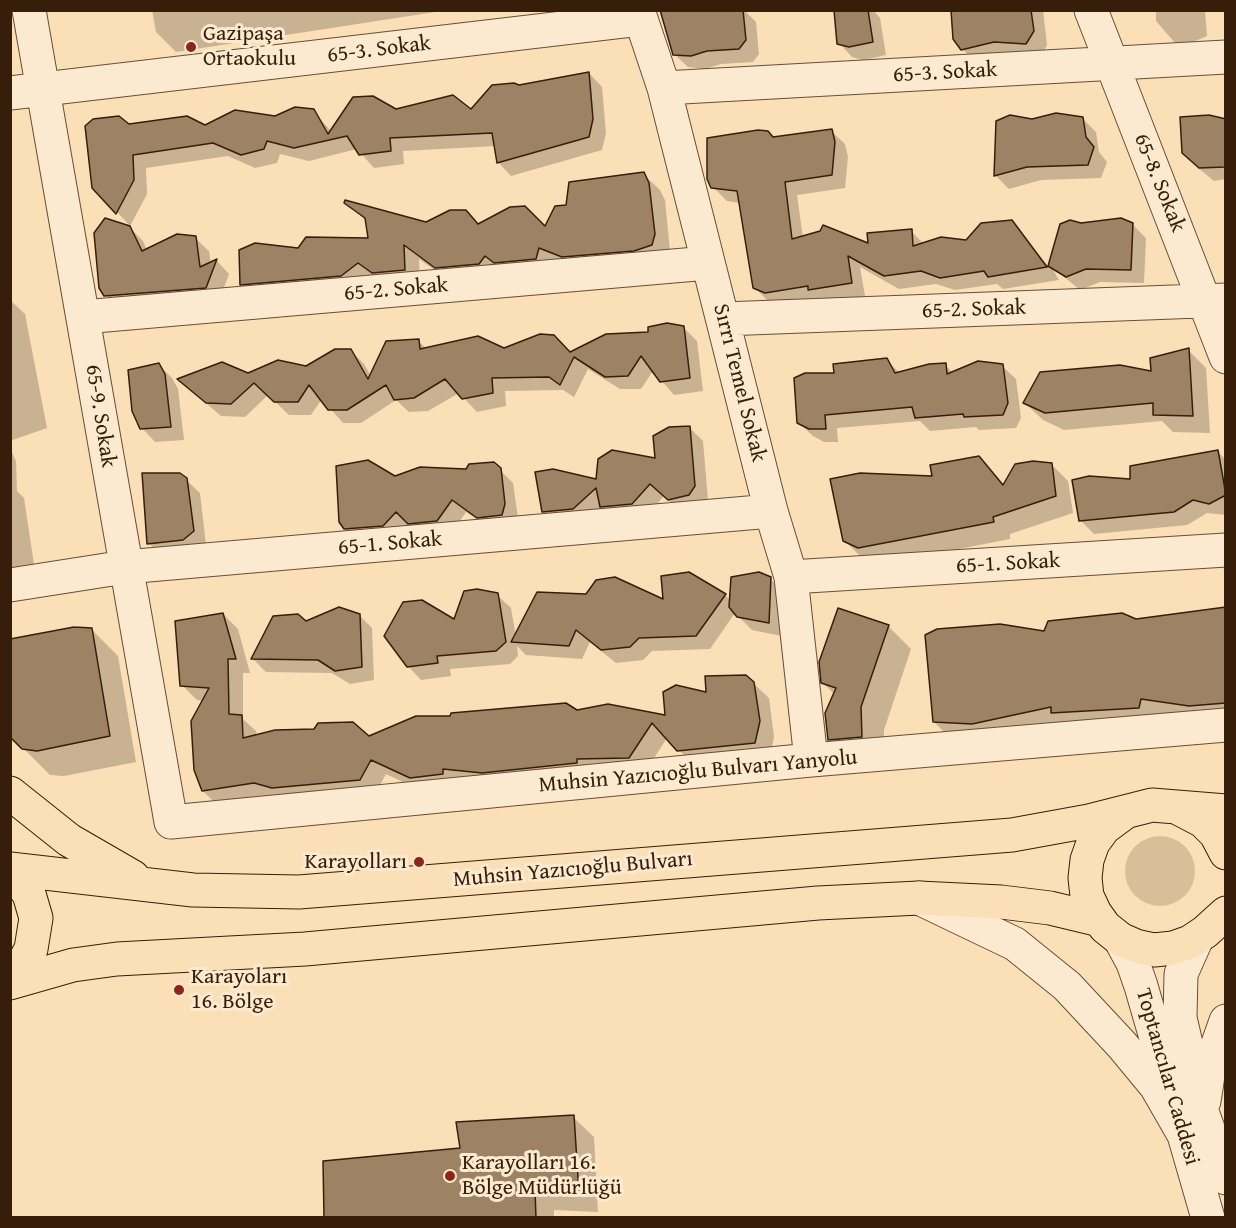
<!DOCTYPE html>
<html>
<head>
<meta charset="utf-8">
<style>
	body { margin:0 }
	#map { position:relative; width:1236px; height:1228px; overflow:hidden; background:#fbdfb7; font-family:"Gentium Book Plus",serif }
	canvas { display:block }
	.frame { position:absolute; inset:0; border:12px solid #371e0a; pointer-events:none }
</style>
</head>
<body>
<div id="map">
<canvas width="1236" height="1228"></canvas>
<div class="frame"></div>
</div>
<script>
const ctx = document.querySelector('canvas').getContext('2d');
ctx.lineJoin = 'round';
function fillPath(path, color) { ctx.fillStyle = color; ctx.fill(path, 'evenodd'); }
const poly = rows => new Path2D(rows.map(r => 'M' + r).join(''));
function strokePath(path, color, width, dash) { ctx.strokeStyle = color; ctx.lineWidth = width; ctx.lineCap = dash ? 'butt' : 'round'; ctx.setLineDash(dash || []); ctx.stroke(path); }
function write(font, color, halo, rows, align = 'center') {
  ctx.font = font + ' "Gentium Book Plus",serif'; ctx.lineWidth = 6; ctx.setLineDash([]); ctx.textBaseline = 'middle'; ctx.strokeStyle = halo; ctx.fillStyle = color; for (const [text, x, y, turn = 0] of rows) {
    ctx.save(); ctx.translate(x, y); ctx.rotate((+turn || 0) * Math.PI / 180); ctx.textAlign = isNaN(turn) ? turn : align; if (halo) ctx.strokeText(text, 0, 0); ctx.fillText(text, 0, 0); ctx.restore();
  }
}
fillPath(poly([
	'1125 871a35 35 0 1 1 70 0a35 35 0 1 1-70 0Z'
]), '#dabe9a');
fillPath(poly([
	[152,10,448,10,176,52,156,32],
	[662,10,744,10,756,22,759,54,753,62,721,64,705,69,688,67,674,54],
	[836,10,873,10,880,18,886,55,863,60,852,57,839,43],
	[953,10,1043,10,1047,45,1040,57,976,62,962,49],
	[1156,10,1205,10,1207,36,1188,44,1175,43,1156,21],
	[589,73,602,87,606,133,602,150,511,176,498,162,496,146,403,151,404,164,374,168,357,149,309,161,280,154,277,163,255,168,228,156,146,168,147,194,130,226,94,187,129,126,205,127,313,111,331,131,396,111,472,111,518,86],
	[1082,118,1096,132,1099,152,1107,162,1101,178,1041,180,1009,189,996,176,998,122],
	[1226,121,1226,179,1214,181,1197,167],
	[831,131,845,144,848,157,845,188,797,195,803,238,870,245,911,231,924,244,967,241,1011,222,1049,267,1062,225,1132,224,1146,238,1144,283,1100,282,1080,290,1051,266,1059,280,1003,289,997,284,955,290,936,284,899,289,860,267,865,296,823,303,768,301,754,287,740,203,727,201,713,187,773,138],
	[643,174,660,190,665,200,670,251,453,283,419,259,420,286,257,300,241,284,299,250,369,240,367,222,346,202,426,224,546,229,567,206],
	[129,227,143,241,147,250,195,238,209,251,211,264,217,261,229,274,219,301,119,309,106,295],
	[10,300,25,314,47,428,10,441],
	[684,328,697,341,703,391,674,395,653,371,641,389,620,389,588,369,574,397,563,390,505,391,506,406,477,412,459,393,428,411,409,412,396,400,361,423,343,423,322,399,311,415,289,415,268,395,245,417,221,416,179,380,307,368,350,350,364,364,371,376,418,341,427,349,564,347,574,358,650,334],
	[1188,350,1206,368,1210,433,1173,432,1162,421,1064,430,1043,420,1025,403,1153,372],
	[886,360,900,373,945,365,953,373,1002,366,1016,379,1021,418,1016,428,979,430,976,427,930,431,920,421,837,428,838,442,824,442,813,436,799,423,835,375],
	[159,365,172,378,178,389,184,440,155,442,142,428],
	[690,428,703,441,708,500,703,508,683,513,664,496,646,517,615,520,603,507,586,522,557,525,543,511,598,481,657,460],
	[10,448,16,461,17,491,24,498,36,578,10,588],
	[1217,451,1226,460,1226,515,1207,513,1187,525,1094,534,1080,520,1132,480],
	[978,457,1004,485,1051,464,1068,481,1073,513,1010,534,1010,539,877,565,862,558,844,540,934,477],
	[499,469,513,483,518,518,492,530,466,512,451,534,422,536,411,525,397,539,358,542,345,528,395,477],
	[186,480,200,493,206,545,162,557,149,543],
	[770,579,784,592,782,636,752,630,735,613,710,649,652,651,643,660,616,663,590,642,582,659,526,655,517,646,518,656,510,664,450,669,451,676,421,680,408,666,455,621,497,595,511,608,516,637,664,601,725,595,731,601],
	[1226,609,1226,724,954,742,934,722,1045,633],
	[223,614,238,629,250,673,243,673,243,719,256,731,257,736,369,738,577,712,667,717,707,694,753,683,769,698,774,737,770,757,694,765,667,738,645,772,426,793,386,774,375,795,218,806,203,791,204,701,197,700,182,685],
	[359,615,372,628,374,680,350,684,332,673,266,672,253,659,306,623],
	[888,626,911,649,884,730,884,759,852,762,829,739,835,695,823,683],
	[91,629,118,656,136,762,64,776,50,775,23,748],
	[573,1117,594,1137,598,1212,554,1210,554,1218,325,1218,462,1150]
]), '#0003');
const building = poly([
	[660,10,743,10,746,40,739,49,707,51,691,56,673,55,660,10],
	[834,10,868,10,873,42,849,47,837,44,834,10],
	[951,10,1031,10,1034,31,1026,44,994,42,961,50,953,39,951,10],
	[589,72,593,119,589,137,497,163,492,133,390,138,391,151,359,155,347,136,294,148,267,141,264,149,241,155,213,143,133,155,134,180,116,214,92,188,85,126,93,119,119,116,129,124,187,116,205,125,235,110,275,116,295,107,314,109,328,134,353,97,373,96,396,109,453,95,471,109,492,85,514,83,519,85,589,72],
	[1056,113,1083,117,1086,137,1094,147,1088,165,1027,167,994,176,996,121,1010,115,1032,119,1056,113],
	[1209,115,1226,119,1226,167,1199,168,1182,153,1180,117,1209,115],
	[832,129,835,142,832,175,785,182,792,239,820,231,823,225,868,243,867,233,912,229,913,246,941,237,966,240,981,223,1012,220,1047,267,988,277,984,271,940,278,921,271,884,276,848,256,852,283,808,290,808,286,765,293,753,288,737,191,711,188,707,179,707,138,758,130,768,131,773,137,832,129],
	[644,172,649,183,655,234,652,245,634,251,562,257,539,248,536,259,494,263,485,256,479,264,435,268,404,245,405,270,372,273,358,263,341,276,240,285,239,250,255,243,298,248,306,237,368,238,365,218,344,203,345,200,426,222,450,210,466,210,478,224,510,207,525,206,545,226,555,206,566,205,569,182,644,172],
	[105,218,130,226,142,251,177,234,196,236,200,267,217,259,206,288,104,296,99,288,94,233,105,218],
	[1121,218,1133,223,1131,270,1086,269,1066,277,1048,266,1060,224,1070,220,1081,223,1121,218],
	[667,323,684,326,690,378,660,382,641,356,628,376,605,377,574,357,560,385,549,377,492,378,493,393,462,399,445,379,414,398,394,400,386,385,347,410,328,410,309,385,298,402,274,402,254,383,231,404,206,403,177,379,222,362,248,373,278,360,306,366,335,349,351,349,368,379,386,341,419,339,420,349,478,336,504,348,540,334,554,335,570,352,606,334,648,332,648,327,667,323],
	[1189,348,1193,416,1153,415,1153,403,1045,413,1023,403,1040,372,1120,365,1151,371,1150,358,1189,348],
	[887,358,895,373,929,364,946,363,947,374,978,361,1003,364,1008,403,1003,415,964,417,963,414,915,418,912,407,825,415,826,429,809,429,797,423,794,378,805,373,834,373,833,364,887,358],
	[159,363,165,374,171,427,140,429,132,411,128,370,159,363],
	[690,426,695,486,689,495,668,500,650,484,632,504,600,507,596,488,573,509,542,512,535,472,553,469,596,479,598,459,612,450,655,458,653,436,669,427,690,426],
	[1218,450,1226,495,1209,504,1193,500,1174,512,1079,521,1072,480,1089,476,1130,479,1130,466,1218,450],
	[979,456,1003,485,1015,464,1033,461,1052,463,1056,496,993,517,994,522,858,548,843,541,830,479,860,473,932,476,930,465,979,456],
	[368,460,395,476,420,467,466,469,469,464,494,462,501,468,505,504,502,515,477,518,452,500,437,521,408,524,396,512,383,526,344,529,339,522,336,466,368,460],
	[142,473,180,473,187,478,194,531,183,540,147,544,142,473],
	[689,572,726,594,696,636,639,638,630,647,601,650,576,630,569,646,511,642,537,592,586,594,596,580,615,577,663,599,661,576,689,572],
	[759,572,771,577,769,623,737,617,729,607,731,577,759,572],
	[477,589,498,593,506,642,496,651,437,656,438,663,407,667,384,636,403,602,422,600,454,619,464,591,477,589],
	[339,607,360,614,362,667,335,671,318,660,251,659,273,616,298,614,306,621,339,607],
	[1226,607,1226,703,1189,706,1141,699,1139,708,1051,713,1051,707,972,724,933,722,925,635,937,629,1000,624,1044,631,1048,621,1122,613,1136,619,1226,607],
	[838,608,889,625,861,707,862,737,828,740,825,713,836,688,821,683,819,662,838,608],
	[223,613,236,659,228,659,229,714,242,715,243,738,275,730,314,729,318,723,353,722,369,736,416,716,450,716,451,713,566,703,577,710,608,704,665,715,663,692,676,685,706,692,705,676,746,675,754,682,760,721,755,743,677,751,652,723,629,758,577,759,577,763,482,773,443,769,443,774,410,778,371,760,360,780,272,788,254,783,202,791,194,770,191,721,209,688,180,686,175,621,223,613],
	[74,627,92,628,110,736,37,751,22,749,10,737,10,639,74,627],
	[574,1115,579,1193,535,1190,536,1218,324,1218,323,1161,460,1148,456,1122,574,1115]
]);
fillPath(building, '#9d8264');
strokePath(building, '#371e0a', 1.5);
const minor = poly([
	[29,10,171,822,811,760,1226,725],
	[638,10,664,88,771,511,791,577,811,760],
	[1091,10,1226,357],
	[664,88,1226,57],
	[10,93,640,19],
	[83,317,708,263],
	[723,319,1226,300],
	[791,577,1226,550],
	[10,585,125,567,771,511],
	[919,898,1015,944,1067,986,1122,1045,1156,1086,1183,1133],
	[1197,938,1181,974,1180,1018,1202,1112,1226,1178],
	[1120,939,1133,963,1141,986,1208,1218],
	[1204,1101,1209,1069,1226,1021]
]);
const major = poly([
	[10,793,69,840,133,877],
	[1180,809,1203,821,1216,834,1226,853],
	[1123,814,1104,828,1093,843,1087,860,1085,878,1087,896,1095,913,1105,927,1120,939,1136,946,1154,950,1173,948,1190,942,1205,932,1226,913],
	[10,869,193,890,299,892,1012,835,1089,821,1152,805,1226,811],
	[10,869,29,894,36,918,31,949,23,964,10,977],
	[10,983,73,965,117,959,305,949,818,903,919,898,1001,902,1050,908,1100,920]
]);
strokePath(minor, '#684e35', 35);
strokePath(major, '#371e0a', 35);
strokePath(minor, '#fcead0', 33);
strokePath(major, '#fbdfb7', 33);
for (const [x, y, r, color] of [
	[191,47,6,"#8f2418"],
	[419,862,6,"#8f2418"],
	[179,990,6,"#8f2418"],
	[450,1176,6,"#8f2418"]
]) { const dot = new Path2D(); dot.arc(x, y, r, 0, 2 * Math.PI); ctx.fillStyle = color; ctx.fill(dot); strokePath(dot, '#fcead0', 2); }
write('22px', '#371e0a', '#fcead0', [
	["Gazipaşa",203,34],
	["Ortaokulu",203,59],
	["Karayolları",407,862,"right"],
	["Karayoları",191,977],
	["16. Bölge",191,1002],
	["Karayolları 16.",462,1163],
	["Bölge Müdürlüğü",462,1188]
], 'left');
write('22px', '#371e0a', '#fcead0', [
	["65-3. Sokak",379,50,-7],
	["65-3. Sokak",945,73,-3],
	["65-8. Sokak",1159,183,68],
	["65-2. Sokak",396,290,-5],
	["65-2. Sokak",974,310,-2],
	["Sırrı Temel Sokak",739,383,76],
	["65-9. Sokak",100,416,81],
	["65-1. Sokak",390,544,-5],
	["65-1. Sokak",1008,564,-3],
	["Muhsin Yazıcıoğlu Bulvarı Yanyolu",698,772,-5],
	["Muhsin Yazıcıoğlu Bulvarı",573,870,-5],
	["Toptancılar Caddesi",1167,1077,74]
]);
</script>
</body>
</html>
